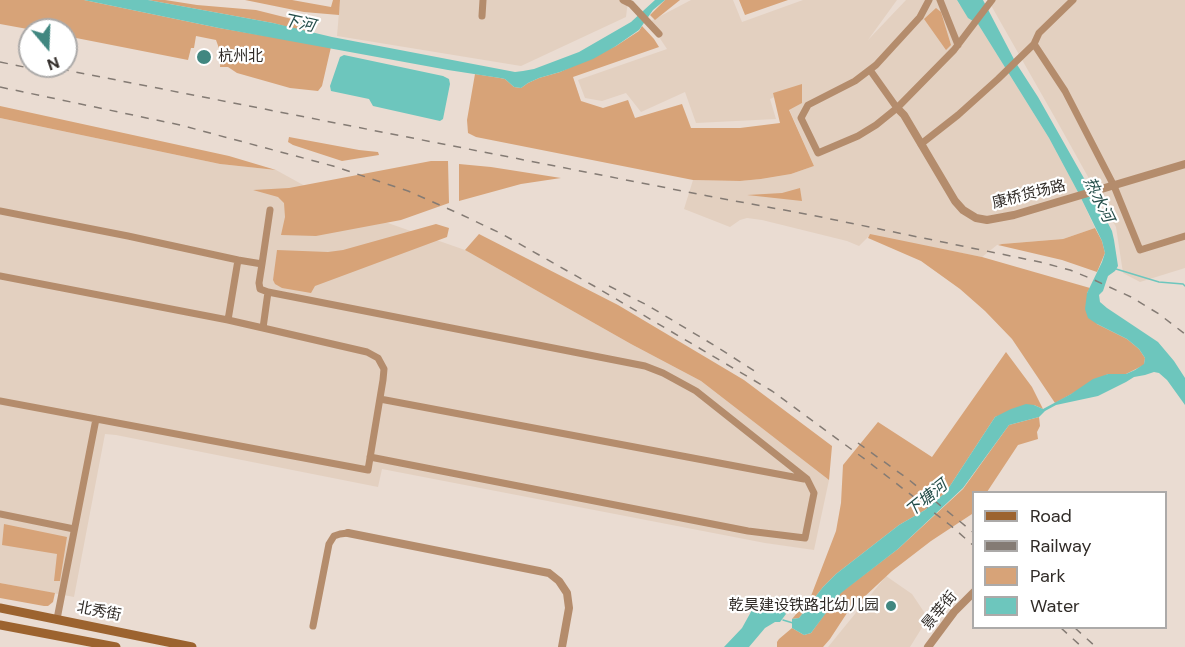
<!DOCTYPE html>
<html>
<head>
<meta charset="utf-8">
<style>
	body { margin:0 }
	#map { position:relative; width:1185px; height:647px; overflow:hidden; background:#eadcd2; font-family:"DM Sans",sans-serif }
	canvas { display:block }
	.legend { position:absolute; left:972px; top:491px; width:195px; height:138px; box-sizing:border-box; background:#fff; border:2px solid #acaaa9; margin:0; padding:8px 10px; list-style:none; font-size:18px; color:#302b27 }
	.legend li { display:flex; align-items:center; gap:12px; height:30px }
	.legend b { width:30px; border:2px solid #acaaa9 }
	.north { position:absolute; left:18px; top:18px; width:60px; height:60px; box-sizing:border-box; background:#fff; border:2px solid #acaaa9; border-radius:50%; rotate:161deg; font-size:16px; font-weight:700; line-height:24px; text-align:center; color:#302b27 }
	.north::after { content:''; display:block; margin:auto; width:21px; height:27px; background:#418780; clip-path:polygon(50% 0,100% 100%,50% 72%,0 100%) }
</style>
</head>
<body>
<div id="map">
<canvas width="1185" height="647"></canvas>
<ul class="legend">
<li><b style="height:8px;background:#9c632f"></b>Road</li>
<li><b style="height:8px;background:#847b74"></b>Railway</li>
<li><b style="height:16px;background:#d7a378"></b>Park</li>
<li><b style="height:16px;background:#6dc6bd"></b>Water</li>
</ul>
<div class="north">N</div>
</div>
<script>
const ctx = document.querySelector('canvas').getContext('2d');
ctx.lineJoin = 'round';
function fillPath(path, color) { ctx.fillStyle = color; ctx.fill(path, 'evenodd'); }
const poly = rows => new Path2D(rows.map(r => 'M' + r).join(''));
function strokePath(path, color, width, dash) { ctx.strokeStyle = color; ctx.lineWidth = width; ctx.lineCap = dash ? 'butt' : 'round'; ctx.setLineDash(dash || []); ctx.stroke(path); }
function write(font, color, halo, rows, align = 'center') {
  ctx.font = font + ' "DM Sans","Noto Sans SC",sans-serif'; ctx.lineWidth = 4.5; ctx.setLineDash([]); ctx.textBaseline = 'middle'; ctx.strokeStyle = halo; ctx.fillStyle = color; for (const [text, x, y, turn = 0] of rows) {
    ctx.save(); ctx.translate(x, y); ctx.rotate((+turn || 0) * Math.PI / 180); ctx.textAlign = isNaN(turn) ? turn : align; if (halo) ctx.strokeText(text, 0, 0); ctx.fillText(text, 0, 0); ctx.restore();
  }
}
fillPath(poly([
	[340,0,628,0,626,17,521,66,337,36],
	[691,0,733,0,742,22,803,0,897,0,868,40,906,0,957,0,959,4,978,24,1049,138,1079,194,1095,228,1063,239,1002,244,997,245,982,257,870,235,859,246,847,241,762,220,747,218,740,220,730,227,684,209,693,180,740,181,761,179,791,174,814,166,789,109,802,85,770,99,776,119,696,123,685,92,641,112,626,93,602,101,585,98,578,80,667,49,649,22],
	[988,0,1185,0,1185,268,1140,282,1123,273,1116,227,1058,123],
	[0,118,220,164,276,170,345,208,465,250,631,344,701,381,829,480,814,550,765,543,382,469,378,487,116,435,105,434,74,597,0,583],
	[886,576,912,594,928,618,910,647,828,647]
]), '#e3d0c0');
fillPath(poly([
	[0,0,84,0,219,28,331,47,322,86,318,91,290,88,237,73,228,67,220,67,221,54,216,40,196,36,194,48,191,48,188,60,66,36,66,30,33,30,0,24],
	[148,0,165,0,197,5,256,10,308,23,306,32,273,23],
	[245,0,292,0,331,7,333,0,340,0,339,15,304,12],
	[665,0,680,0,655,20,650,15],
	[739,0,788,0,745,15],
	[936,8,941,12,951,45,946,50,924,19],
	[642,26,654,39,659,47,573,77,581,101,603,108,628,100,635,118,682,104,691,128,740,128,780,123,773,93,802,84,802,103,789,110,814,166,791,174,761,179,740,181,693,180,476,137,468,133,467,120,475,74,500,78,505,79,514,87,521,88,528,83,539,78,560,72,616,46,639,31],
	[0,106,229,156,276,170,220,164,0,118],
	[289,137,359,150,378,152,379,155,342,161,293,145,288,142],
	[431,161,448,161,449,203,401,220,316,236,281,235,285,217,284,203,278,197,253,190,289,188],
	[459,164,491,167,561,178,521,184,459,201],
	[800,188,802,201,747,195,782,193],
	[436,224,449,228,447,237,315,286,311,293,282,288,275,284,273,280,277,250,328,252,343,250],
	[1095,228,1102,241,1105,253,1097,272,1062,260,998,245,1002,244,1063,239],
	[479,234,618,305,744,380,832,446,829,480,701,381,631,344,465,250],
	[870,234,982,257,1090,288,1087,293,1097,324,1127,339,1139,349,1145,358,1144,365,1126,374,1108,374,1055,403,1012,339,985,311,960,289,921,261,868,238],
	[1006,352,1032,387,1043,409,1034,405,995,417,946,492,925,510,899,525,836,574,823,587,799,618,792,619,811,596,836,531,841,503,843,465,878,422,932,457],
	[1039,417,1040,426,1037,432,1038,439,1018,445,987,492,974,492,973,511,972,514,931,541,892,571,847,613,830,639,823,647,777,647,777,642,779,639,792,628,804,635,811,633,840,593,898,549,963,489,1009,425],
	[4,524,67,537,60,581,54,581,57,554,2,545],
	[0,583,55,593,53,602,48,606,44,606,0,598]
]), '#d7a378');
fillPath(poly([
	[84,0,148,0,273,23,332,37,515,72,523,71,534,69,579,52,631,22,655,0,665,0,653,10,639,30,616,46,593,59,560,72,539,78,528,83,521,88,514,87,505,79,500,78,448,70,219,28],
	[957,0,983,0,1016,63,1038,97,1094,196,1112,231,1114,240,1118,266,1115,271,1108,276,1103,291,1099,295,1100,302,1107,308,1158,342,1174,361,1185,378,1185,405,1167,380,1159,373,1154,372,1145,375,1134,377,1126,382,1098,396,1056,405,1045,411,1039,417,1009,425,963,488,898,549,841,593,811,633,804,635,792,628,792,619,799,618,823,587,836,574,899,525,925,510,946,492,995,417,1011,409,1026,404,1034,405,1043,409,1071,394,1093,379,1108,374,1126,374,1135,370,1144,364,1145,358,1139,349,1127,339,1097,324,1088,318,1085,309,1087,293,1102,262,1105,253,1102,241,1079,194,1049,138,978,24,968,18],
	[344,55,443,76,449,79,450,84,443,119,440,121,373,106,369,99,331,91,330,86,340,57],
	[763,604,774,604,781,608,786,614,780,622,775,622,765,628,749,647,724,647,742,628,752,610]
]), '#6dc6bd');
strokePath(poly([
	[1116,269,1159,282,1183,284,1185,286],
	[783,620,793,623]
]), '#6dc6bd', 1.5);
strokePath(poly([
	[623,0,631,4,659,34],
	[929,0,920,17,876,65,855,81,808,105,801,118,818,153,858,136,876,125,897,108,954,50,992,0],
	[940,0,958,45],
	[482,16,483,0],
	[1034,44,1065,91,1114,186,1140,250,1185,236],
	[870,70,897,108],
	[921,144,958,115,998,79,1034,44,1039,33,1073,0],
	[0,211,128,236,238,260],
	[262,264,270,210],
	[0,276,228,320],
	[268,292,645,366,663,373,696,391,807,479,814,493,805,538,748,531,370,457],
	[380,399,804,479],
	[0,401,368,470,383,380,384,369,378,358,367,352,263,328,228,320,238,260,262,264,259,283,260,289,268,292,263,328],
	[0,514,74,529],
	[57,619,96,419],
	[313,626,329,544,334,536,340,534,348,533]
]), '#b48c6c', 7);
strokePath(poly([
	[897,108,904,115,955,201,963,210,976,218,987,220,1014,215,1185,164],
	[348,533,549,573,559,581,567,593,569,608,562,647],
	[928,647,954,612,974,592]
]), '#b48c6c', 8);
strokePath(poly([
	[0,608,192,647],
	[0,625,116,647]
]), '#9c632f', 9);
strokePath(poly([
	[0,62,53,73],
	[45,66,708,196,811,215,1040,262,1070,270,1092,279,1131,297,1159,314,1185,334],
	[0,87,180,125,333,166,408,191,460,214,502,234,594,286,772,391,866,460,950,525,974,546],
	[609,286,647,305,717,347,759,374],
	[858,443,908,479,974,533],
	[1061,628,1082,647],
	[1075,628,1096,647]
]), '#847b74', 1.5, [8, 8]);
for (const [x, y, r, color] of [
	[204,57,8,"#418780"],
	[891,606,6,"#418780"]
]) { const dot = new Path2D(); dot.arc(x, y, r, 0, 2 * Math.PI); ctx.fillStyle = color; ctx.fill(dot); strokePath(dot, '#fff', 2); }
write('15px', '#302b27', '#fff', [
	["杭州北",218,57],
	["乾昊建设铁路北幼儿园",879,606,"right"]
], 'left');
write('15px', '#302b27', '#fff', [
	["康桥货场路",1029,195,-14],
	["景莘街",940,611,-50],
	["北秀街",99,612,11]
]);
write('italic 16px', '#254e4a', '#fff', [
	["下河",299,24,12],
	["热水河",1098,200,64],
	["下塘河",927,499,-39]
]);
</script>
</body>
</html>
